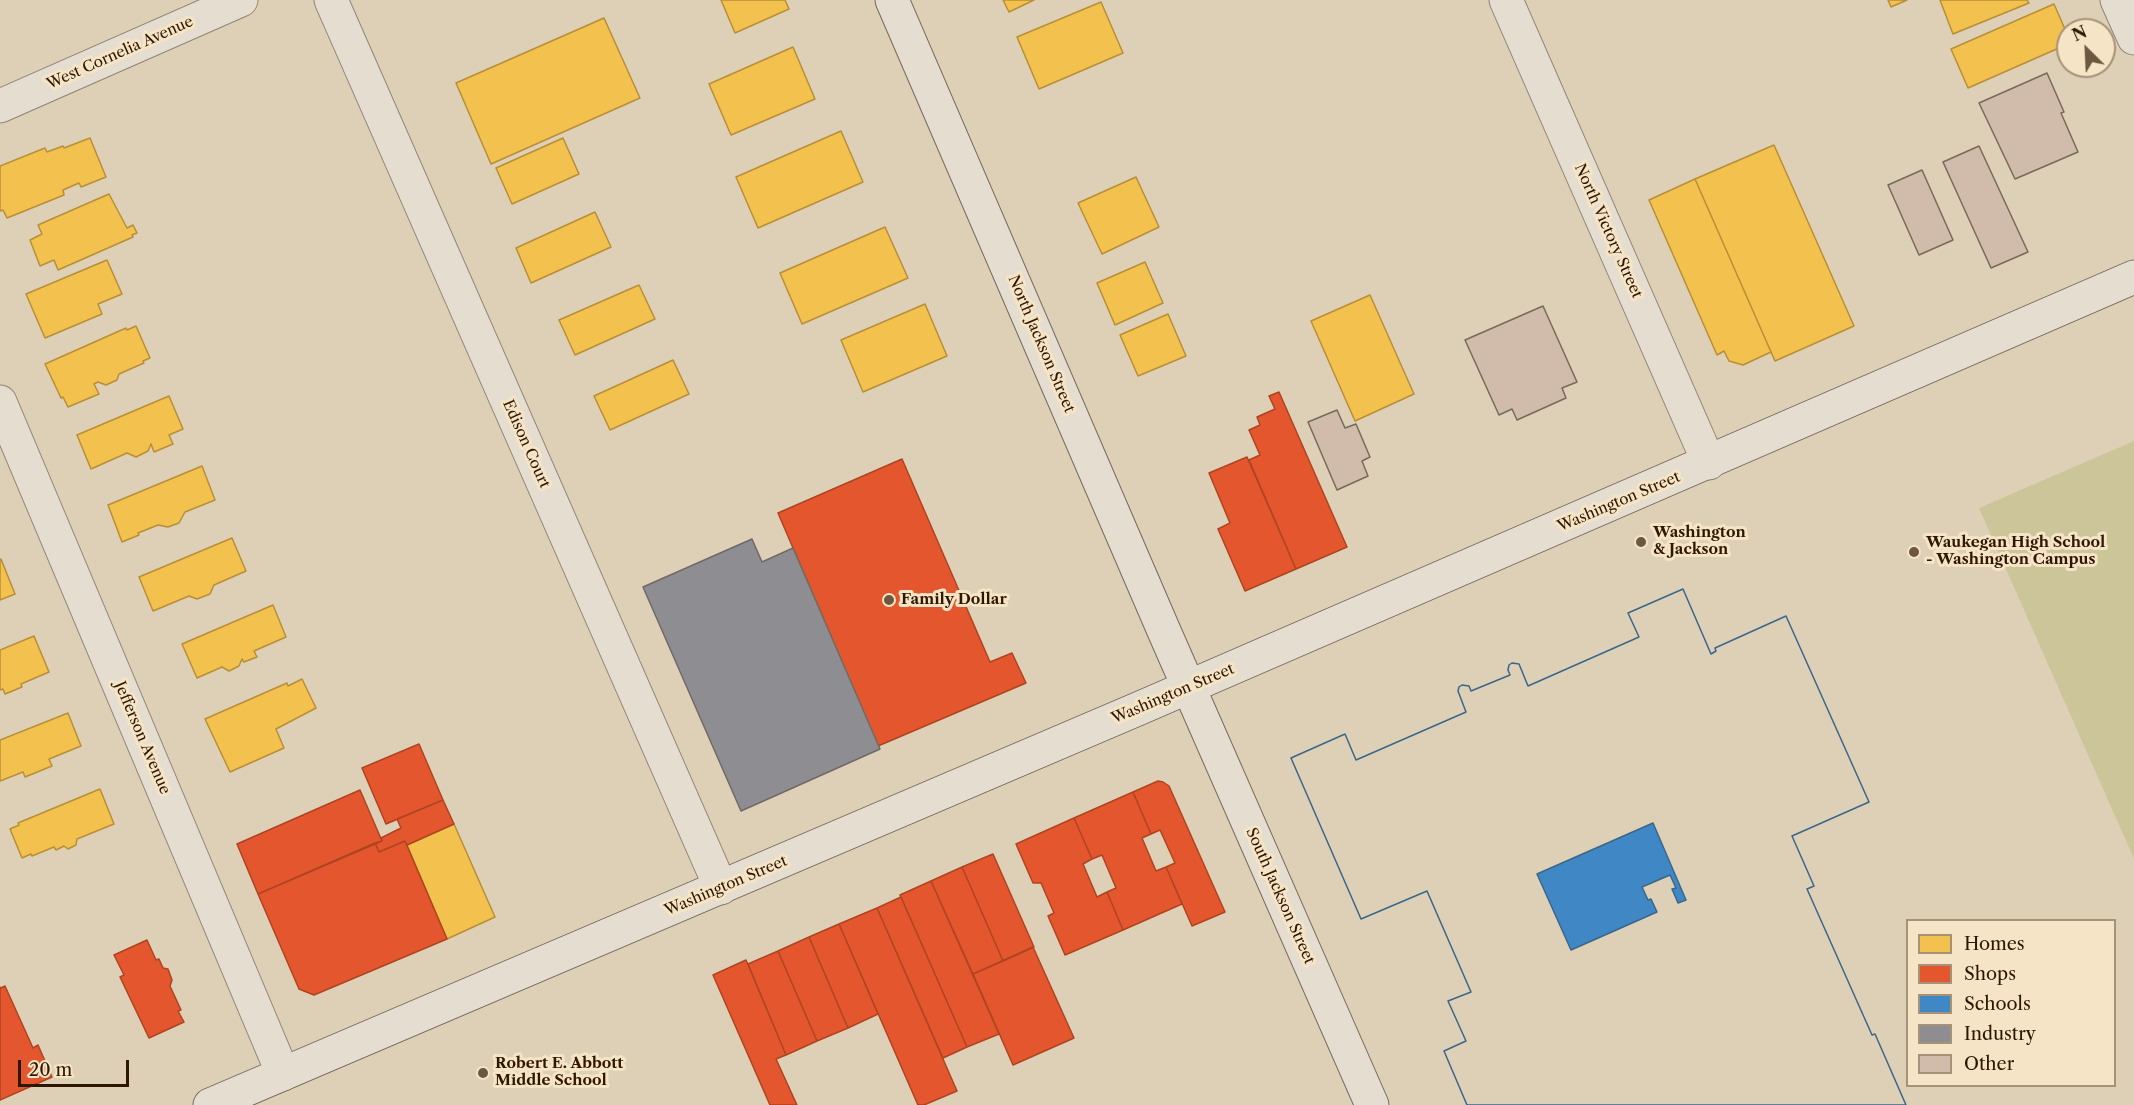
<!DOCTYPE html>
<html>
<head>
<meta charset="utf-8">
<style>
	body { margin:0 }
	#map { position:relative; width:2134px; height:1105px; overflow:hidden; background:#ded0b7; font-family:"Libre Caslon Text",serif }
	canvas { display:block }
	.legend { position:absolute; left:1906px; top:919px; width:210px; height:168px; box-sizing:border-box; background:#f5e4c5; border:2px solid #a69276; margin:0; padding:8px 10px; list-style:none; font-size:18px; color:#2f1600 }
	.legend li { display:flex; align-items:center; gap:12px; height:30px }
	.legend b { width:30px; border:2px solid #a69276 }
	.north { position:absolute; left:2056px; top:18px; width:60px; height:60px; box-sizing:border-box; background:#f5e4c5; border:2px solid #a69276; border-radius:50%; rotate:336deg; font-size:16px; font-weight:700; line-height:24px; text-align:center; color:#2f1600 }
	.north::after { content:''; display:block; margin:auto; width:21px; height:27px; background:#6c5740; clip-path:polygon(50% 0,100% 100%,50% 72%,0 100%) }
	.scale { position:absolute; left:18px; top:1060px; width:111px; height:27px; box-sizing:border-box; border:3px solid #2f1600; border-top:0; padding-left:8px; font-size:18px; line-height:21px; white-space:nowrap; color:#2f1600; -webkit-text-stroke:4px #f5e4c5; paint-order:stroke }
</style>
</head>
<body>
<div id="map">
<canvas width="2134" height="1105"></canvas>
<ul class="legend">
<li><b style="height:16px;background:#f2c14e"></b>Homes</li>
<li><b style="height:16px;background:#e4572e"></b>Shops</li>
<li><b style="height:16px;background:#3f88c5"></b>Schools</li>
<li><b style="height:16px;background:#8d8d92"></b>Industry</li>
<li><b style="height:16px;background:#d1bcab"></b>Other</li>
</ul>
<div class="north">N</div>
<div class="scale">20 m</div>
</div>
<script>
const ctx = document.querySelector('canvas').getContext('2d');
ctx.lineJoin = 'round';
function fillPath(path, color) { ctx.fillStyle = color; ctx.fill(path, 'evenodd'); }
const poly = rows => new Path2D(rows.map(r => 'M' + r).join(''));
function strokePath(path, color, width, dash) { ctx.strokeStyle = color; ctx.lineWidth = width; ctx.lineCap = dash ? 'butt' : 'round'; ctx.setLineDash(dash || []); ctx.stroke(path); }
function write(font, color, halo, rows, align = 'center') {
  ctx.font = font + ' "Libre Caslon Text",serif'; ctx.lineWidth = 6; ctx.setLineDash([]); ctx.textBaseline = 'middle'; ctx.strokeStyle = halo; ctx.fillStyle = color; for (const [text, x, y, turn = 0] of rows) {
    ctx.save(); ctx.translate(x, y); ctx.rotate((+turn || 0) * Math.PI / 180); ctx.textAlign = isNaN(turn) ? turn : align; if (halo) ctx.strokeText(text, 0, 0); ctx.fillText(text, 0, 0); ctx.restore();
  }
}
fillPath(poly([
	[2134,441,2134,859,1979,508]
]), '#ccc59a');
const homes = poly([
	[721,0,785,0,789,9,735,33,721,0],
	[1003,0,1034,0,1009,12,1003,0],
	[1888,0,1907,0,1891,7,1888,0],
	[1940,0,2027,0,2029,3,1953,34,1940,0],
	[1101,2,1123,53,1039,89,1017,37,1101,2],
	[2054,4,2068,36,2068,44,1968,88,1951,49,2054,4],
	[604,18,640,98,491,164,456,83,604,18],
	[793,47,815,99,731,135,709,84,793,47],
	[841,131,863,182,758,228,736,177,841,131],
	[90,138,106,177,81,187,79,183,63,190,64,195,7,218,3,210,0,211,0,166,45,148,47,152,63,146,64,148,90,138],
	[563,138,579,174,512,204,496,168,563,138],
	[1774,145,1854,326,1775,361,1695,179,1774,145],
	[1136,177,1159,227,1102,254,1078,203,1136,177],
	[1695,179,1771,352,1743,365,1729,361,1724,351,1717,355,1649,200,1695,179],
	[109,194,127,228,133,225,137,233,132,235,133,237,58,270,54,260,40,266,30,240,42,234,38,225,109,194],
	[595,212,611,247,531,283,516,248,595,212],
	[885,227,908,278,802,324,780,273,885,227],
	[107,260,122,294,98,304,102,314,45,338,26,294,107,260],
	[1145,262,1163,303,1115,325,1097,283,1145,262],
	[639,285,655,319,575,355,559,320,639,285],
	[1370,295,1414,394,1355,421,1311,321,1370,295],
	[925,304,947,356,863,392,841,340,925,304],
	[1168,314,1186,356,1138,376,1120,335,1168,314],
	[136,326,150,358,143,361,144,363,119,374,117,380,106,385,98,382,94,384,99,394,68,407,63,397,61,398,45,364,126,328,127,330,136,326],
	[673,360,689,394,610,430,594,396,673,360],
	[169,396,183,429,169,435,173,444,154,452,151,444,148,451,136,457,127,453,91,469,77,435,169,396],
	[202,466,215,500,185,512,179,523,168,527,158,525,138,533,139,535,122,542,108,505,202,466],
	[232,538,246,571,214,585,210,594,197,599,189,596,153,611,139,577,232,538],
	[1,559,15,594,0,600,0,560,1,559],
	[273,605,286,637,254,651,257,657,244,662,242,659,239,666,229,671,222,667,197,678,182,644,273,605],
	[34,636,49,672,21,684,22,687,5,694,3,689,0,690,0,650,34,636],
	[302,679,316,708,276,729,284,748,230,772,205,719,287,683,288,686,302,679],
	[68,713,81,746,49,759,52,766,25,777,23,772,0,781,0,740,68,713],
	[100,789,114,824,77,839,76,845,68,849,64,846,56,850,54,847,32,856,31,854,22,858,10,829,19,825,18,823,100,789],
	[454,824,495,917,447,939,407,845,454,824]
]);
fillPath(homes, '#f2c14e');
strokePath(homes, '#b88e37', 1.5);
const shops = poly([
	[1279,392,1347,547,1296,569,1249,460,1260,455,1249,430,1260,425,1257,417,1275,409,1269,396,1279,392],
	[1247,457,1296,569,1245,591,1218,529,1230,523,1209,473,1247,457],
	[902,459,990,662,1012,653,1026,683,878,746,778,513,902,459],
	[419,744,443,800,386,824,362,768,419,744],
	[1158,781,1163,782,1169,786,1225,912,1192,926,1166,867,1175,863,1160,830,1151,834,1133,792,1158,781],
	[360,790,382,841,258,894,237,844,360,790],
	[1133,792,1151,834,1142,838,1156,871,1166,867,1182,904,1123,930,1107,892,1116,888,1102,855,1092,859,1074,818,1133,792],
	[443,800,454,824,407,845,405,841,379,852,375,843,382,841,381,838,401,828,397,819,443,800],
	[1074,818,1092,859,1083,864,1097,897,1107,892,1123,930,1065,955,1048,916,1054,913,1041,883,1033,883,1016,844,1074,818],
	[405,841,447,939,314,995,299,989,258,894,375,843,379,852,405,841],
	[993,854,1034,947,1003,961,962,867,993,854],
	[962,867,1003,961,973,974,931,881,962,867],
	[931,881,999,1034,967,1047,900,895,931,881],
	[901,897,967,1047,943,1058,877,908,901,897],
	[877,908,957,1091,924,1105,918,1105,839,924,877,908],
	[839,924,878,1014,848,1028,809,937,839,924],
	[809,937,848,1028,817,1041,778,951,809,937],
	[147,940,156,960,159,959,163,968,168,969,172,980,170,986,181,1010,178,1011,184,1022,149,1038,120,977,124,975,114,955,147,940],
	[1033,947,1074,1038,1013,1065,973,974,1033,947],
	[778,951,817,1041,786,1055,748,964,778,951],
	[746,960,786,1055,776,1059,797,1105,770,1105,713,975,746,960],
	[5,986,33,1048,38,1045,52,1077,0,1100,0,987,1,988,5,986]
]);
fillPath(shops, '#e4572e');
strokePath(shops, '#ae4420', 1.5);
const schools = poly([
	[1683,589,1711,654,1716,651,1715,648,1786,616,1869,802,1792,836,1814,886,1807,889,1872,1035,1875,1034,1906,1105,1467,1105,1444,1051,1466,1041,1448,1001,1471,992,1427,891,1361,919,1291,758,1345,734,1356,760,1466,712,1458,691,1459,687,1462,685,1469,686,1471,691,1510,675,1508,670,1509,665,1512,663,1519,664,1528,686,1639,637,1628,613,1683,589],
	[1653,823,1686,900,1678,903,1672,889,1676,888,1670,875,1642,887,1648,900,1651,899,1657,912,1571,950,1537,874,1653,823],
	[1683,589,1711,654,1716,651,1715,648,1786,616,1869,802,1792,836,1814,886,1807,889,1872,1035,1875,1034,1906,1105,1467,1105,1444,1051,1466,1041,1448,1001,1471,992,1427,891,1361,919,1291,758,1345,734,1356,760,1466,712,1458,691,1459,687,1462,685,1469,686,1471,691,1510,675,1508,670,1509,665,1512,663,1519,664,1528,686,1639,637,1628,613,1683,589]
]);
fillPath(schools, '#3f88c5');
strokePath(schools, '#3a668a', 1.5);
const industry = poly([
	[752,539,762,562,793,548,880,749,741,811,643,587,752,539]
]);
fillPath(industry, '#8d8d92');
strokePath(industry, '#716966', 1.5);
const building = poly([
	[2047,73,2064,112,2061,113,2078,152,2015,179,1979,103,2047,73],
	[1979,146,2028,252,1991,268,1943,162,1979,146],
	[1922,170,1953,240,1919,255,1888,185,1922,170],
	[1543,306,1577,382,1562,388,1566,398,1517,420,1512,409,1499,415,1465,340,1543,306],
	[1337,410,1345,428,1356,424,1370,457,1362,461,1368,476,1337,490,1308,422,1337,410]
]);
fillPath(building, '#d1bcab');
strokePath(building, '#766a5b', 1.5);
const street = poly([
	[331,0,721,888],
	[1506,0,1709,463],
	[2117,0,2134,38],
	[0,106,241,0],
	[0,402,283,1074]
]);
const secondary = poly([
	[892,0,1164,631,1372,1105],
	[210,1105,1140,708,2134,277]
]);
strokePath(street, '#8f8473', 35);
strokePath(secondary, '#766a5b', 35);
strokePath(street, '#e4ddd0', 33);
strokePath(secondary, '#e4ddd0', 33);
for (const [x, y, r, color] of [
	[1641,542,6,"#6c5740"],
	[1914,552,6,"#6c5740"],
	[889,600,6,"#6c5740"],
	[483,1073,6,"#6c5740"]
]) { const dot = new Path2D(); dot.arc(x, y, r, 0, 2 * Math.PI); ctx.fillStyle = color; ctx.fill(dot); strokePath(dot, '#f5e4c5', 2); }
write('15px', '#2f1600', '#f5e4c5', [
	["West Cornelia Avenue",120,53,-24],
	["North Victory Street",1608,231,66],
	["North Jackson Street",1041,344,67],
	["Edison Court",526,444,66],
	["Washington Street",1619,502,-23],
	["Washington Street",1173,694,-23],
	["Jefferson Avenue",142,738,67],
	["Washington Street",726,886,-23],
	["South Jackson Street",1280,896,66]
]);
write('bold 15px', '#2f1600', '#f5e4c5', [
	["Washington",1653,533],
	["& Jackson",1653,550],
	["Waukegan High School",1926,543],
	["- Washington Campus",1926,560],
	["Family Dollar",901,600],
	["Robert E. Abbott",495,1064],
	["Middle School",495,1081]
], 'left');
</script>
</body>
</html>
